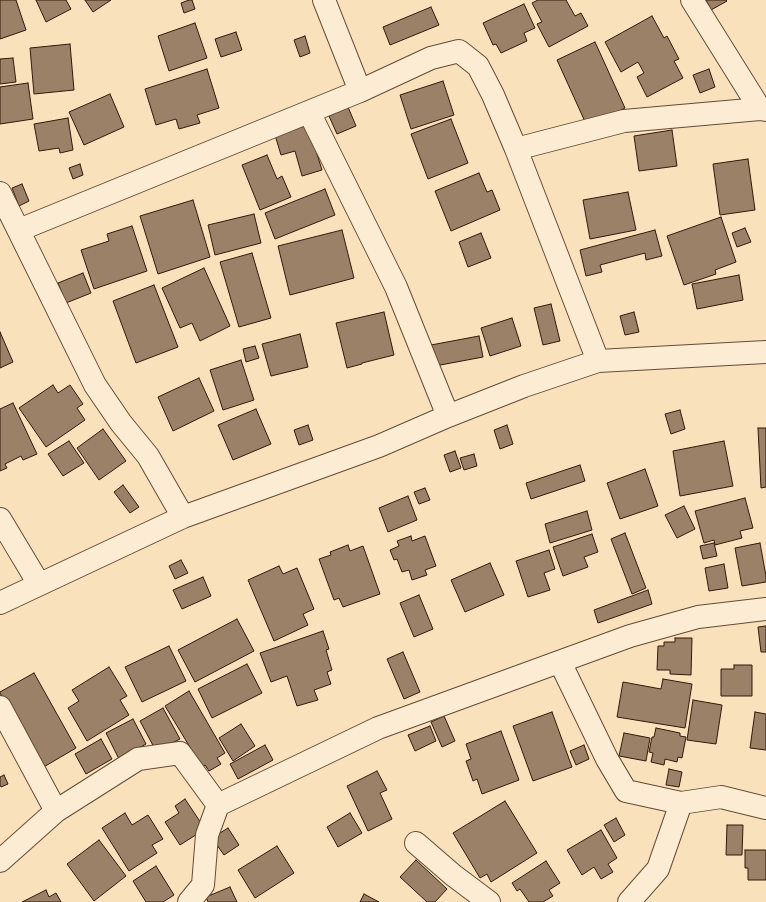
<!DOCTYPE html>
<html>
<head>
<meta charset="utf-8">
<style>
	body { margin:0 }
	canvas { display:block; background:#f9e1bb }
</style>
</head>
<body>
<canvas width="766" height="902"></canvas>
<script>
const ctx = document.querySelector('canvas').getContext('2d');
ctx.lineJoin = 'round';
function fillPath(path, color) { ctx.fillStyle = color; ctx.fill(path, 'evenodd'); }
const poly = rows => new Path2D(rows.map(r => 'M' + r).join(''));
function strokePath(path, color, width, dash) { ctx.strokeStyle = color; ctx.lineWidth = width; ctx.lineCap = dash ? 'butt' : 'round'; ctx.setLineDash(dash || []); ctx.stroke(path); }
const building = poly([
	[0,0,16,0,26,30,0,39,0,0],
	[36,0,66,0,71,9,46,22,36,0],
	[85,0,111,0,93,12,85,0],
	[189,0,192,0,195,9,184,13,181,3,189,0],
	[538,0,566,0,575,16,581,13,588,26,549,47,537,24,542,22,532,3,538,0],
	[706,0,726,0,727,1,711,10,706,0],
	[524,4,535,28,524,33,527,41,501,53,496,44,493,45,483,23,524,4],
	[431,7,439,25,390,45,383,27,431,7],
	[652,16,664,38,667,36,679,59,674,61,683,78,647,97,637,77,644,73,638,62,621,72,605,42,652,16],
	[195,23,207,58,169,71,158,36,195,23],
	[236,32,242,50,221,57,215,39,236,32],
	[305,36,310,53,300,57,294,40,305,36],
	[595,42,625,108,587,126,557,60,595,42],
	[70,44,74,90,34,94,30,48,70,44],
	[13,58,16,82,0,84,0,59,13,58],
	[207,69,219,108,197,115,200,123,179,129,176,119,156,125,145,89,207,69],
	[709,69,715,87,700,93,693,75,709,69],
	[443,81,454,115,411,129,400,95,443,81],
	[28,83,33,119,0,124,0,87,28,83],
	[110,94,124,127,84,145,69,112,110,94],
	[348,107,356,126,337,134,329,116,348,107],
	[68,118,73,150,60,153,59,148,39,151,34,124,68,118],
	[451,119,468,163,428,179,411,134,451,119],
	[308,125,322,170,302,176,295,151,281,155,275,135,308,125],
	[672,130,677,166,639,171,634,136,672,130],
	[267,155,277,179,282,176,291,197,260,210,242,165,267,155],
	[748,159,755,210,720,215,713,164,748,159],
	[80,164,83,175,73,179,69,168,80,164],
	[479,173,487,192,492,190,500,210,451,231,435,191,479,173],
	[22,184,29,201,19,206,12,188,22,184],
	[325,189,335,215,275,239,265,213,325,189],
	[628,192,636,230,590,239,583,200,628,192],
	[193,200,210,257,158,274,140,216,193,200],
	[254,214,261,243,215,255,208,225,254,214],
	[721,217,736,262,715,270,716,274,684,285,667,236,721,217],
	[132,226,147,271,94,289,81,250,109,241,107,234,132,226],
	[745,228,751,242,737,247,732,233,745,228],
	[342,230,354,278,290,295,278,246,342,230],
	[655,230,662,256,646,260,645,253,600,265,602,272,586,276,580,250,655,230],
	[481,233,491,258,468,267,459,242,481,233],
	[252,253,271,318,239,327,220,262,252,253],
	[204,268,230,326,200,341,192,323,180,328,162,288,204,268],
	[83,273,91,293,66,303,58,283,83,273],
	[739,275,743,300,697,309,692,284,739,275],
	[154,285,178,347,136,363,113,301,154,285],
	[551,304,560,341,543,345,534,308,551,304],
	[384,312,394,355,362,363,362,364,347,368,336,323,384,312],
	[634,312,639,332,625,335,620,316,634,312],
	[512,318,521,346,490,356,481,328,512,318],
	[0,332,13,362,0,368,0,332],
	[300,334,308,367,271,376,262,344,300,334],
	[479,336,483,357,435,366,431,345,479,336],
	[255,346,259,358,246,362,243,349,255,346],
	[241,360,254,400,223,410,210,370,241,360],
	[199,378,214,411,173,431,158,397,199,378],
	[53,385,58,393,70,385,83,404,77,408,85,420,46,447,19,408,53,385],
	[13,403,37,454,23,460,21,456,5,464,7,468,0,471,0,409,13,403],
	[256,409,271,444,233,460,218,425,256,409],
	[680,410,685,429,671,434,665,414,680,410],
	[308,425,313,440,299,445,294,430,308,425],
	[507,425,513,444,500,449,494,430,507,425],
	[758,428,766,428,766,487,761,488,758,428],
	[103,429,126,461,99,480,77,448,103,429],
	[69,441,84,463,63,476,48,454,69,441],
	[724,441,733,486,680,496,673,451,724,441],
	[455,451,461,468,450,472,444,455,455,451],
	[474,454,477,466,464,470,460,458,474,454],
	[580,465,585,481,531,499,526,483,580,465],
	[645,469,658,506,620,519,607,483,645,469],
	[123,485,139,507,130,513,114,492,123,485],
	[425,488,430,500,419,504,414,492,425,488],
	[408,496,417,520,388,532,379,508,408,496],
	[745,498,753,528,740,531,742,538,715,545,714,540,704,543,695,511,745,498],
	[684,506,695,529,677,538,665,515,684,506],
	[587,511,592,530,550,543,545,524,587,511],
	[625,533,646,588,632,594,611,539,625,533],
	[592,534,598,552,584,557,588,567,563,576,553,547,592,534],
	[411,536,412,541,425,536,436,566,425,570,427,575,412,580,409,570,402,572,397,559,394,560,390,550,399,546,397,541,411,536],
	[714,543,717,556,703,559,700,546,714,543],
	[760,543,766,576,766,582,742,586,735,548,760,543],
	[348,545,350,551,363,546,380,594,343,607,339,598,334,600,319,559,331,555,330,552,348,545],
	[549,550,555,569,544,573,550,590,528,597,516,561,549,550],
	[181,560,188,573,175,579,169,566,181,560],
	[490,563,504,595,465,612,451,580,490,563],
	[724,564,728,588,709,591,705,568,724,564],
	[279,566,283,574,297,568,314,609,303,614,308,625,274,641,248,580,279,566],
	[203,577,211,596,182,609,173,590,203,577],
	[648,590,652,604,598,623,594,610,648,590],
	[419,595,433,629,414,637,400,603,419,595],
	[237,619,254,651,195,682,178,650,237,619],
	[766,626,766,652,761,652,758,627,766,626],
	[323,631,329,649,326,650,332,670,327,672,331,684,314,690,318,700,297,706,287,676,271,682,260,653,323,631],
	[675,638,692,638,691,675,670,674,670,670,657,670,658,646,664,646,664,642,675,642,675,638],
	[169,646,186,681,142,702,125,667,169,646],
	[403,652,420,692,404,699,387,659,403,652],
	[247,664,262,693,212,718,198,689,247,664],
	[734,665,752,665,752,696,721,696,721,669,734,669,734,665],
	[109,667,127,696,120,700,129,715,87,741,68,708,79,701,72,690,109,667],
	[34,673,76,748,42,768,0,693,0,692,34,673],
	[663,679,692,684,685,728,617,717,623,682,661,689,663,679],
	[189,691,225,753,217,758,221,764,209,771,205,765,202,767,165,706,189,691],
	[693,700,722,705,716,744,687,740,693,700],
	[163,708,180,739,156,751,140,721,163,708],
	[552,712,572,767,533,781,513,726,552,712],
	[755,712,766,714,766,750,750,748,755,712],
	[444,716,455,741,442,747,431,722,444,716],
	[133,719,146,744,119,759,106,733,133,719],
	[241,724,255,746,233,761,219,738,241,724],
	[430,726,436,741,415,751,408,735,430,726],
	[656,728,680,733,680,736,686,737,682,758,678,757,677,762,665,759,664,765,651,762,653,753,649,752,652,737,654,737,656,728],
	[501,731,519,780,482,794,477,779,473,781,466,761,471,759,466,744,501,731],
	[624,733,650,738,646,761,619,756,624,733],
	[101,739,112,759,86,774,75,754,101,739],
	[265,745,273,760,238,779,230,764,265,745],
	[584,745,589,759,576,765,570,751,584,745],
	[669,769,682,772,679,787,666,785,669,769],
	[377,771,387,790,380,793,392,819,368,831,347,786,377,771],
	[4,775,8,784,1,787,0,785,0,777,4,775],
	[185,799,205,829,180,845,165,822,179,813,175,806,185,799],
	[505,801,537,853,491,882,487,874,480,878,453,833,505,801],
	[125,813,132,825,148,815,163,839,152,845,157,853,129,871,102,828,125,813],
	[350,813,362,833,338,847,327,827,350,813],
	[616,818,625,835,614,842,604,825,616,818],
	[727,825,743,825,742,855,726,855,727,825],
	[228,828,239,845,224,855,212,838,228,828],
	[601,830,617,858,608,864,613,872,601,879,594,867,582,875,567,850,601,830],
	[99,840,126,876,94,901,67,864,99,840],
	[277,846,294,873,255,898,238,870,277,846],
	[745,850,766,850,766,880,748,880,748,868,745,868,745,850],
	[416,860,447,889,435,902,427,902,400,877,416,860],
	[546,861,560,883,549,890,553,896,543,902,529,902,520,889,517,891,512,883,546,861],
	[156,866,174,895,163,902,146,902,133,881,156,866],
	[230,887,237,902,208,902,206,897,230,887],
	[46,890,49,897,56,893,61,902,22,902,46,890],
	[364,894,379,902,360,902,364,894]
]);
fillPath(building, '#9a8167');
strokePath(building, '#34190b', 1);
const minor = poly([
	[324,0,360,91],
	[692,0,760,109],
	[309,112,396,287,448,416],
	[516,149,624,121,760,109,766,110],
	[0,193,95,385,121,423,148,456,183,517],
	[19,230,360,91,431,58,459,51,478,66,493,95,516,149,598,361],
	[0,519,39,584],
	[0,603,183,517,379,446,448,416,524,386,598,361,766,352],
	[560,662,607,759,626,791,681,803,721,797,766,808],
	[0,707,56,811],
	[218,805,378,728,630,636,698,617,766,609],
	[416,843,453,875,489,902],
	[0,861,56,811,138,759,180,753,218,805,207,835,203,885,189,902],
	[629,902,658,869,681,803]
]);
strokePath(minor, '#654b37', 24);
strokePath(minor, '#fbecd3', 22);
</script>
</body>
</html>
